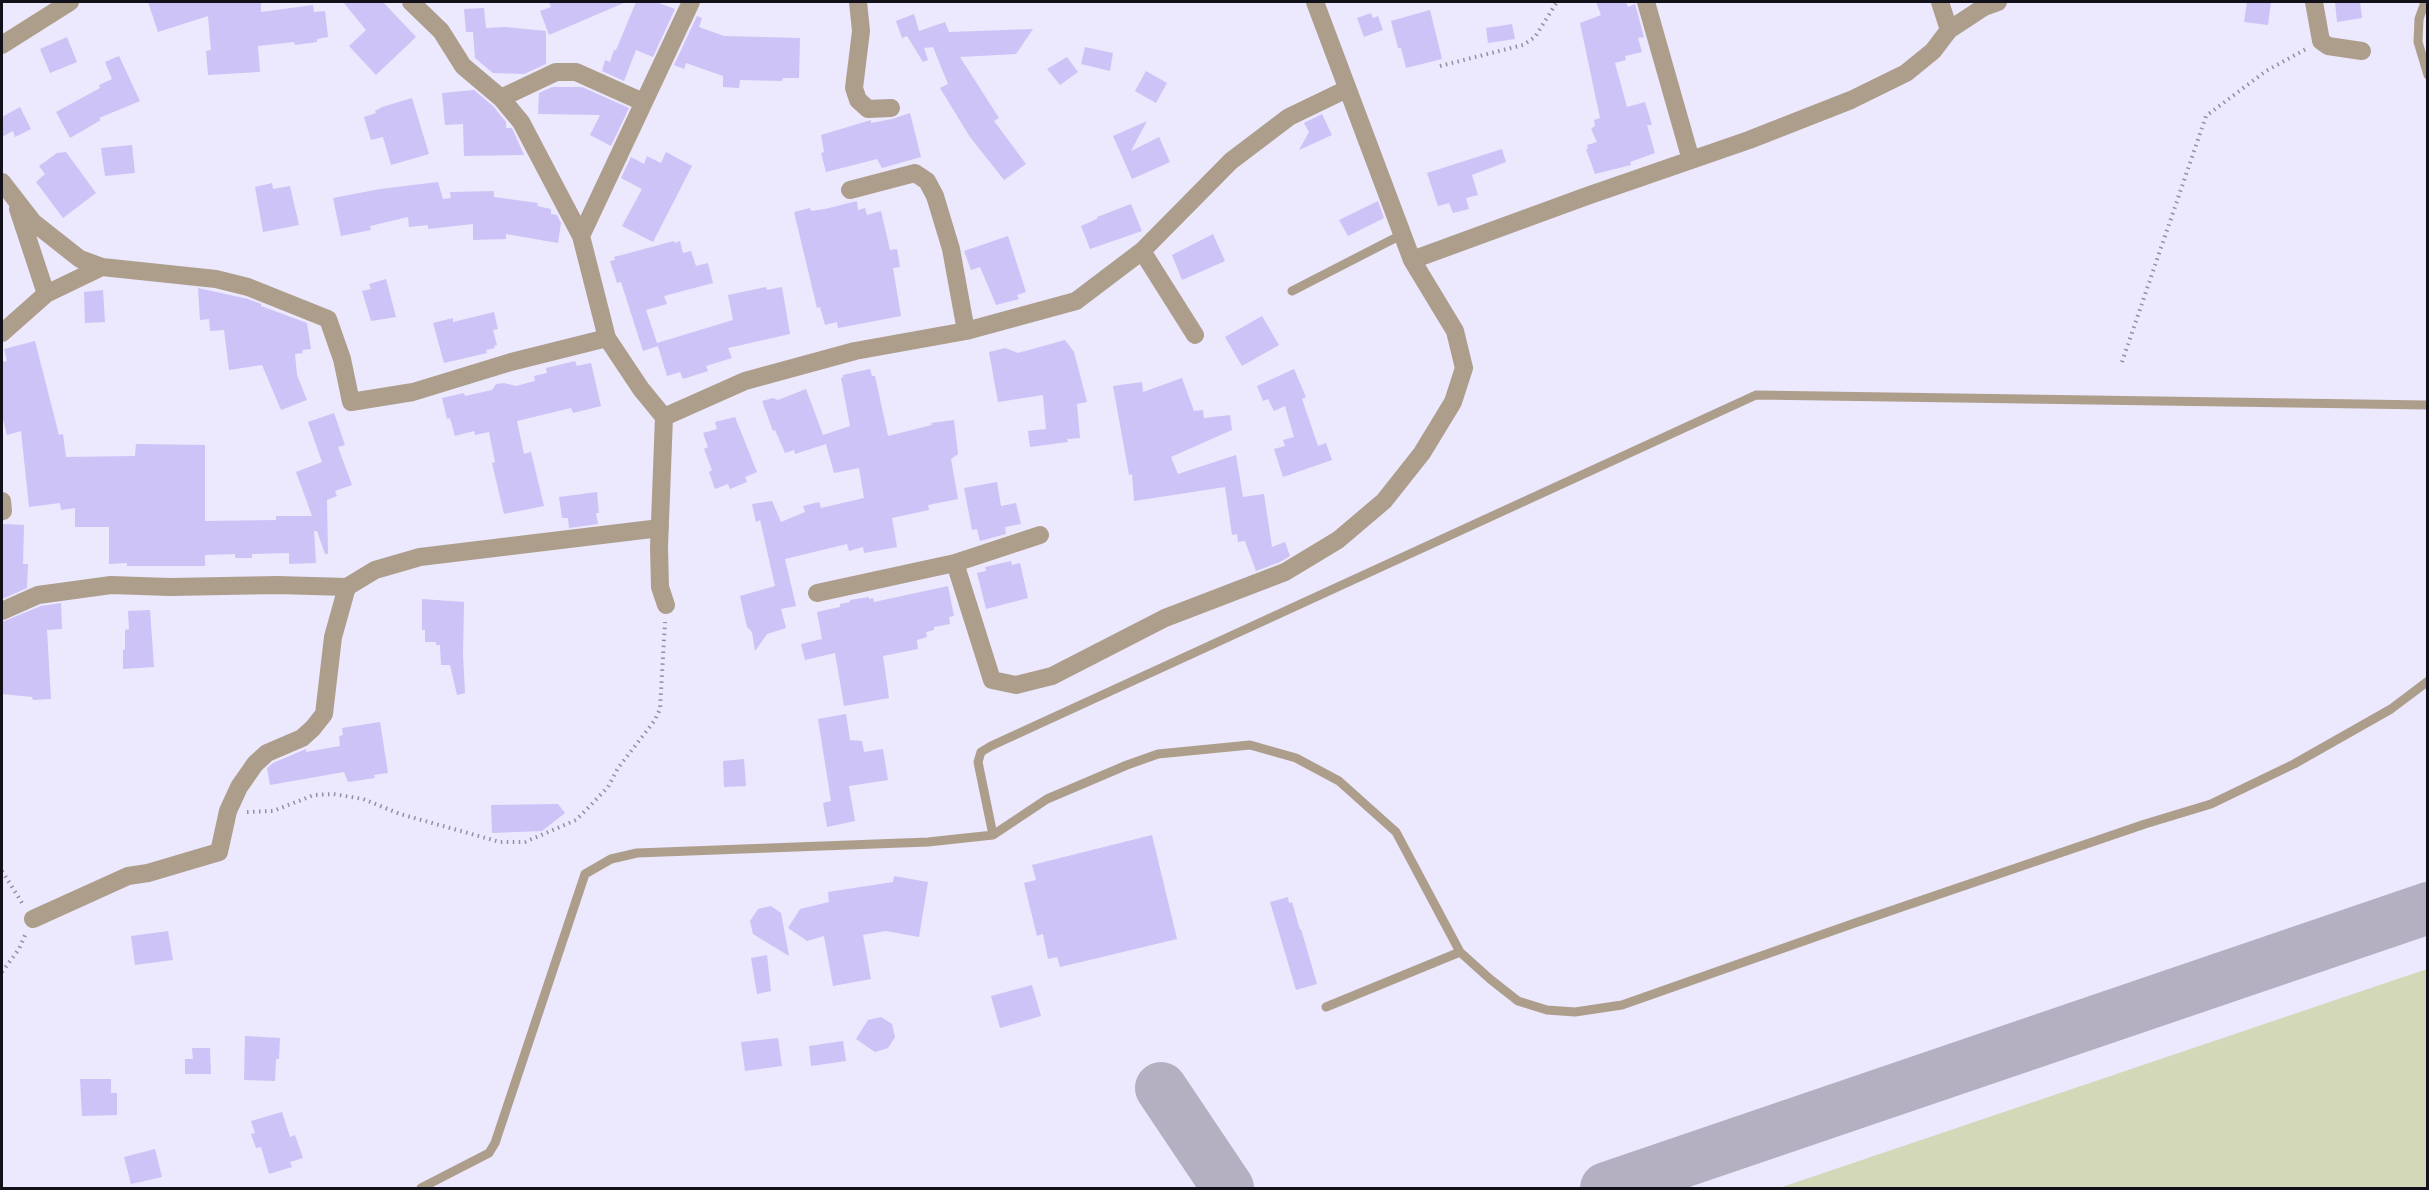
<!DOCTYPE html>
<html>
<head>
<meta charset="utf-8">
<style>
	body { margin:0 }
	#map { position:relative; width:2429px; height:1190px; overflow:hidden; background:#ece8fe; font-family:"Space Grotesk",sans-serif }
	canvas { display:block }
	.frame { position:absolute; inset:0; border:3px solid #121018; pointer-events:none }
</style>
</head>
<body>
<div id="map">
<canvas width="2429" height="1190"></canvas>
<div class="frame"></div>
</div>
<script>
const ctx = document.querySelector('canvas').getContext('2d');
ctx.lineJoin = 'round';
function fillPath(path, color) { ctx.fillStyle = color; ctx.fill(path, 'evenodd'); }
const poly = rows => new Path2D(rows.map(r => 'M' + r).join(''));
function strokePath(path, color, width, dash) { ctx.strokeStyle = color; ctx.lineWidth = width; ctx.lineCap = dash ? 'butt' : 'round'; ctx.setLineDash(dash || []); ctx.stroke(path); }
fillPath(poly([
	[2427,969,2427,1188,1779,1188]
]), '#d3d9b8');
strokePath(poly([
	[1161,1088,1228,1188],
	[1606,1188,2428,908]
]), '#b4b0c2', 52);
fillPath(poly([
	[148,2,261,2,261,12,313,5,314,12,325,11,328,37,317,39,317,42,295,45,294,42,258,46,260,72,208,75,206,51,211,50,208,16,158,32],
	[343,2,383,2,416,37,376,75,349,46,366,30],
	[549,2,626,2,549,35,540,11,551,7],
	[636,2,656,2,675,9,653,57,636,50,624,81,602,71,605,60,610,62,614,50,616,50],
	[1596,2,1626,2,1628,7,1635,4,1644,37,1638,38,1642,52,1625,56,1626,60,1615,63,1627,107,1645,102,1652,125,1647,125,1655,153,1630,162,1631,165,1595,174,1586,149,1588,149,1587,145,1597,142,1591,129,1595,126,1594,120,1600,118,1580,23,1601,15],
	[2247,2,2271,2,2268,25,2244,22],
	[2335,2,2360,2,2362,18,2337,22],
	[484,8,486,28,505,27,546,31,546,64,524,74,493,73,475,58,473,32,466,32,464,9],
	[1430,10,1442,59,1406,68,1401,48,1398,48,1391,21],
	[1371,13,1373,18,1378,16,1383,30,1364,37,1357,18],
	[914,14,919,31,945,22,949,32,1033,29,1016,54,960,57,999,118,994,121,1026,164,1004,180,970,137,940,88,948,84,933,47,924,48,928,60,923,62,907,36,902,38,896,21],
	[697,16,702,18,699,27,724,36,800,38,799,78,783,78,782,81,740,80,739,88,723,87,723,76,686,63,684,69,674,65],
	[1512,24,1515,39,1488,43,1486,28],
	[67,37,77,62,50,73,40,49],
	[1085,47,1113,53,1110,71,1081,64],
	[119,56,140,101,99,118,101,120,70,138,56,112,100,88,99,85,112,79,105,62],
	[1067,57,1078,72,1060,85,1047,69],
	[1146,71,1167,83,1156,103,1135,91],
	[552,87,582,87,629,108,611,146,590,135,600,115,538,114,539,93],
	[474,90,493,106,506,122,506,128,512,128,524,155,464,156,463,124,445,125,442,93],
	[412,98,429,154,391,165,383,137,371,140,364,117,376,113,375,111,382,107],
	[20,107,31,129,15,137,13,131,2,137,2,117],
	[910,113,921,157,882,168,877,159,826,172,821,153,824,152,821,135,871,120,871,123,892,119],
	[1322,114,1332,135,1299,150,1309,132,1304,123],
	[1147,121,1131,151,1159,137,1170,162,1132,179,1113,136],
	[132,145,135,173,105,176,101,148],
	[1502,149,1506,162,1472,175,1478,195,1466,198,1469,209,1453,213,1449,203,1438,206,1427,173],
	[66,152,96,193,63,218,36,182,45,174,39,166,57,153],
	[666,152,692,166,653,242,622,226,642,189,621,178,631,157,644,164,647,156,661,163],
	[438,182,443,199,451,198,450,192,494,191,494,197,538,203,537,206,551,209,551,214,557,215,561,223,558,243,506,234,506,239,473,240,473,224,428,229,428,225,409,227,408,217,370,226,371,230,341,236,333,198,380,189],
	[272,183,273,189,290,186,299,225,263,232,255,187],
	[857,201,858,210,865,208,867,215,881,211,890,250,897,249,900,267,893,268,901,316,838,328,837,322,825,325,820,307,817,308,794,212,810,208,811,211,825,209],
	[1378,201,1384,218,1348,236,1339,220],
	[1131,204,1142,231,1090,249,1081,226,1097,219,1097,217],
	[1213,234,1225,261,1182,280,1172,255],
	[1008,236,1026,292,1017,295,1019,299,996,305,980,267,971,270,964,251],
	[674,241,675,243,680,241,683,253,691,251,696,266,708,263,713,283,664,296,667,304,646,310,658,346,643,351,621,282,617,283,610,261,615,260,614,257],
	[386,279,396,317,371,321,362,291,371,289,369,284],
	[766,287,767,290,782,287,790,334,728,348,732,358,706,366,708,371,683,379,680,372,667,376,657,343,733,320,728,295],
	[198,288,248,299,261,304,261,306,307,323,311,349,302,350,303,353,295,354,297,375,307,400,281,410,262,365,229,370,224,330,210,331,209,319,200,320],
	[103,290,105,322,85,323,84,292],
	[494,312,498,329,493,330,497,345,494,346,495,348,486,350,487,353,444,363,433,323,453,318,453,322],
	[1262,316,1279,345,1242,366,1225,337],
	[1065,340,1074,352,1087,402,1077,404,1080,438,1067,439,1068,442,1030,447,1028,431,1046,429,1043,395,998,402,989,352,1005,348,1018,353],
	[35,341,59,435,63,434,66,457,135,456,136,444,205,445,205,521,276,520,276,516,312,516,296,472,322,462,308,422,334,413,345,445,338,447,352,485,335,491,337,496,327,500,328,554,325,554,317,531,314,531,316,563,289,564,289,553,252,554,252,558,235,558,235,554,205,555,205,566,127,566,127,563,109,564,109,527,75,527,75,508,61,510,60,503,29,507,21,431,7,435,2,415,2,362,7,361,4,349],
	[575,361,577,366,591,363,601,406,573,413,571,408,517,421,524,454,531,452,544,506,504,514,492,463,495,462,489,432,475,435,474,431,455,436,450,418,447,419,442,398,464,393,465,396,492,390,496,384,504,383,516,386,535,381,534,376,547,373,546,368],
	[870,369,872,376,875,376,888,436,932,425,931,423,954,420,958,454,951,459,958,499,928,505,929,510,892,518,897,547,864,553,863,547,849,551,847,544,785,559,796,606,781,609,786,628,767,634,755,651,752,632,747,627,740,596,775,586,760,520,756,522,752,504,772,501,781,522,805,512,803,506,819,502,821,508,864,498,859,468,834,473,826,444,795,454,794,450,785,453,775,430,773,431,762,401,773,398,778,400,806,389,826,443,823,435,850,426,841,378,843,377,843,375],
	[1294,369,1306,397,1302,399,1318,446,1326,443,1332,460,1283,477,1274,449,1285,446,1283,440,1294,437,1285,406,1274,411,1268,399,1263,401,1257,386],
	[1182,378,1194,411,1203,410,1204,418,1230,415,1232,430,1171,457,1178,474,1236,455,1243,497,1264,494,1272,547,1285,542,1290,556,1280,562,1256,571,1245,541,1238,542,1237,534,1232,535,1225,487,1134,501,1132,474,1129,475,1113,386,1142,382,1143,392],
	[735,417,757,472,745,477,747,482,730,489,728,484,715,489,709,472,712,470,704,449,708,447,703,433,717,429,715,422],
	[997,482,1001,506,1016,503,1021,524,1005,527,1006,534,980,541,977,529,972,530,964,488],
	[597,492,599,513,596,513,598,524,569,528,568,518,562,518,559,497],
	[2,524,24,525,23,564,28,564,27,588,2,599],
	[1011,561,1012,565,1020,563,1028,598,986,609,977,573,986,571,985,567],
	[948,586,954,616,949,617,950,624,934,627,934,630,926,632,927,637,917,640,918,649,883,656,889,698,844,706,835,653,805,660,801,644,822,639,817,612,840,607,840,604,850,602,850,600,869,597,869,599,873,598,874,602],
	[422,599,464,602,463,654,465,693,457,695,450,665,441,665,440,645,436,645,436,642,425,642,425,630,422,630],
	[61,603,62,629,47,630,51,699,33,700,32,697,2,694,2,622,41,606],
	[150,610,154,667,123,669,123,650,125,649,125,630,129,629,128,611],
	[846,714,850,740,862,741,864,752,883,749,888,780,849,786,855,821,827,827,823,803,831,801,818,719],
	[380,722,388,773,374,775,375,778,348,782,344,772,270,785,267,768,273,763,306,749,306,752,340,746,339,736,343,735,342,728],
	[744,759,746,786,724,787,723,761],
	[558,804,565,813,542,831,492,833,491,805],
	[1152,835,1177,939,1060,967,1057,957,1048,959,1043,934,1037,936,1024,883,1036,880,1032,865],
	[894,876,928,882,919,937,886,931,863,935,871,979,833,986,824,936,807,941,788,928,800,909,829,902,828,892,893,882],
	[1288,897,1289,903,1292,902,1300,930,1301,929,1317,984,1296,990,1270,902],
	[771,906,781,913,789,956,753,934,750,921,758,909],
	[168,931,173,960,135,965,131,936],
	[767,955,771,991,757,994,751,958],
	[1032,985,1041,1016,1000,1028,991,996],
	[881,1017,892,1024,895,1037,888,1048,875,1052,856,1039,868,1020],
	[245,1036,280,1038,279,1059,276,1059,275,1081,244,1080],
	[778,1038,782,1066,745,1071,741,1042],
	[843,1041,846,1061,811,1066,809,1046],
	[192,1048,210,1048,211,1074,185,1074,185,1059,193,1059],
	[80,1079,111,1079,111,1093,117,1093,117,1115,82,1116],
	[282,1112,290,1137,295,1135,303,1158,290,1162,292,1167,269,1174,261,1147,256,1148,251,1134,255,1133,251,1121],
	[155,1149,162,1177,131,1184,124,1157]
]), '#cdc3f6');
strokePath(poly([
	[1440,66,1523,45,1535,37,1557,2],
	[2122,362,2206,116,2266,71,2306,49],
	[247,812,273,811,314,795,333,794,363,799,400,814,500,842,525,842,539,836,576,820,586,810,608,787,618,768,655,720,660,709,665,622],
	[2,871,24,906],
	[2,972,19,949,26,933]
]), '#928f9f', 4, [1.5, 4.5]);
strokePath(poly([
	[2425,2,2419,19,2418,42,2428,75],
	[1292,291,1403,234],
	[993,835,978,762,981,752,991,746,1756,395,2428,405],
	[1326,1007,1460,952],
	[421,1188,489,1153,495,1143,585,874,611,859,637,853,928,842,993,835,1047,799,1127,765,1158,754,1250,745,1296,758,1339,781,1396,832,1460,952,1490,979,1518,1001,1547,1010,1575,1012,1622,1005,1852,924,2145,824,2211,804,2294,764,2391,709,2428,681]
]), '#ad9e8c', 9);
strokePath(poly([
	[411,2,441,31,463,66,501,98,521,122,581,236,607,338,641,389,664,417,659,547,660,587,666,605],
	[858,2,861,31,854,88,858,100,868,109,891,108],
	[1646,2,1691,160],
	[1940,2,1949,30],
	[2314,2,2321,41,2328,46,2362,51],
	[501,98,556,72,576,72,643,102],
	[2,182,33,222,80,259,102,267,216,279,248,287,328,319,342,359,351,402,413,392,511,362,607,338],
	[850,190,915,173,927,181,935,196,951,249,966,331],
	[18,209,46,294],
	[581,236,691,2],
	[1142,251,1195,335],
	[1412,260,1587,196,1749,140,1851,100,1906,73,1933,51,1949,30,1984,7,1998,2],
	[2,333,46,294,102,267],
	[664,417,745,381,855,351,966,331,1076,301,1142,251,1231,161,1289,117,1347,89],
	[2,501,3,511],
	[955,563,992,680,1016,685,1052,676,1165,618,1285,572,1338,540,1384,501,1422,453,1453,402,1464,368,1455,331,1412,260,1315,2],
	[817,593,955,563,1040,535],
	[2,611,38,595,111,585,170,587,277,585,347,587],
	[33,919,128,876,148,873,219,852,228,811,239,787,255,764,267,753,302,738,313,728,324,714,333,637,347,587,375,570,420,557,660,528]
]), '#ad9e8c', 18);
strokePath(poly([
	[2,45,70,2]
]), '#ad9e8c', 18);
</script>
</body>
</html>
